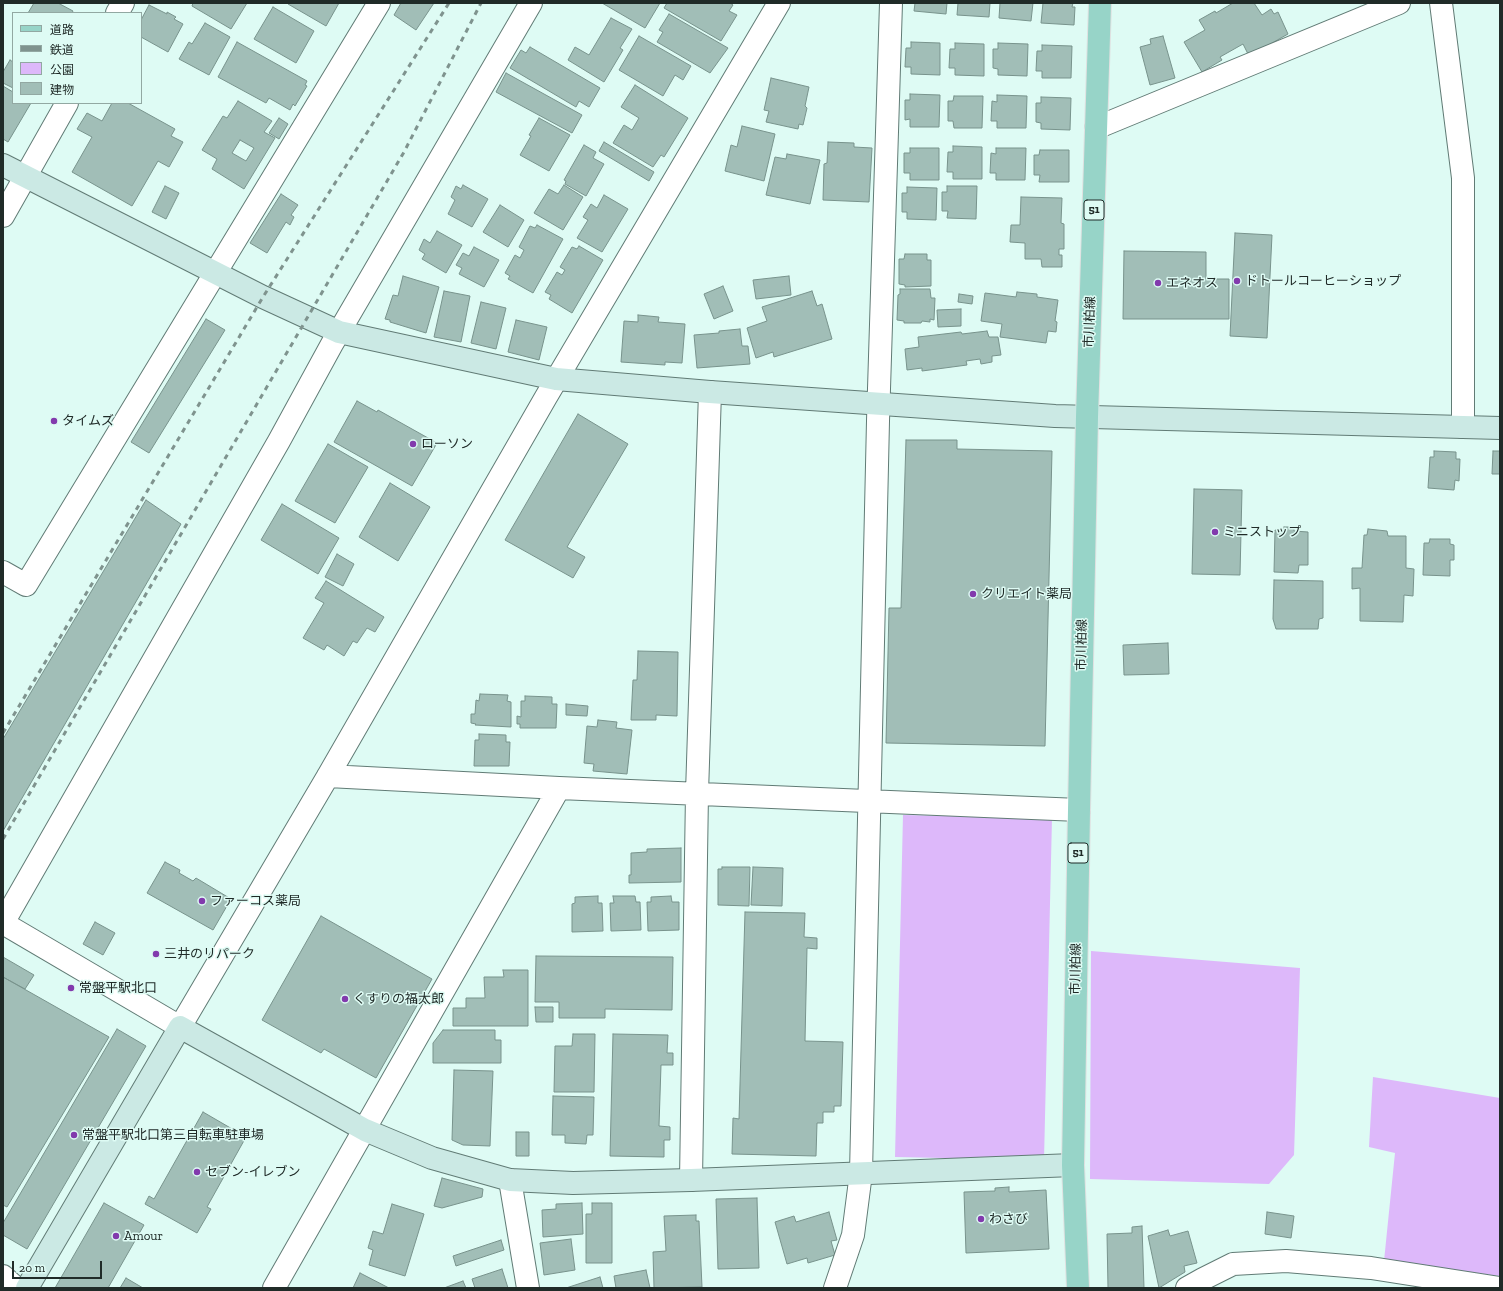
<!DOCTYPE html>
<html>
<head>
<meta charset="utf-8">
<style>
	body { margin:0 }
	#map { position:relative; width:1503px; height:1291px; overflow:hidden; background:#defbf4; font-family:"Zilla Slab","Noto Sans JP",serif }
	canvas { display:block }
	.frame { position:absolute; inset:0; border:4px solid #202b28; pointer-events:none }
	.legend { position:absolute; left:12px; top:12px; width:130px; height:92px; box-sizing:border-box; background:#defbf4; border:1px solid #92a8a2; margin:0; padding:5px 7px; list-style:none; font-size:12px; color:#202b28 }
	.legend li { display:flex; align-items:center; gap:8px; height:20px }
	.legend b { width:20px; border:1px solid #92a8a2 }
	.scale { position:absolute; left:12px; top:1261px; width:90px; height:18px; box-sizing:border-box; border:2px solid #202b28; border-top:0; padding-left:5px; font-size:12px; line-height:14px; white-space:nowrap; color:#202b28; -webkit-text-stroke:3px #defbf4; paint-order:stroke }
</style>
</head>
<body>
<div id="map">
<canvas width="1503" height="1291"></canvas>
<div class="frame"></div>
<ul class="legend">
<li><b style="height:5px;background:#97d4c8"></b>道路</li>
<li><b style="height:5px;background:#7f938e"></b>鉄道</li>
<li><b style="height:11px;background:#ddb8fa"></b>公園</li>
<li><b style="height:11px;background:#a1beb7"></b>建物</li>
</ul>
<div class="scale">20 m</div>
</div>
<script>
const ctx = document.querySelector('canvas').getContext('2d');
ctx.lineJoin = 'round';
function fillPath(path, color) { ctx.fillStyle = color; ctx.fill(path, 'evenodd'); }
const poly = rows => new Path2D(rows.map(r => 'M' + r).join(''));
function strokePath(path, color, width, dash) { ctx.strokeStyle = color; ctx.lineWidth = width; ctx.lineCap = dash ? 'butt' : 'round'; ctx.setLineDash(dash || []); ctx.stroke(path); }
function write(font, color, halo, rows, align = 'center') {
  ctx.font = font + ' "Zilla Slab","Noto Sans JP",serif'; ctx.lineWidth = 3; ctx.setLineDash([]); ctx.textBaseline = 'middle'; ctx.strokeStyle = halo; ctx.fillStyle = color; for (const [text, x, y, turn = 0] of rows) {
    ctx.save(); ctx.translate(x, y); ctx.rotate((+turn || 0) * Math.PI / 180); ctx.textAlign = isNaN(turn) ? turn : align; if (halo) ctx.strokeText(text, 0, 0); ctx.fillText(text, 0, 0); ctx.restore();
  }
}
fillPath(poly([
	[903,815,1052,818,1044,1160,895,1157],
	[1091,951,1300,968,1294,1155,1269,1184,1090,1179],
	[1373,1077,1500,1098,1500,1276,1384,1261,1395,1153,1369,1147]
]), '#ddb8fa');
const building = poly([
	[34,3,58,3,73,11,72,13,28,13,34,3],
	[193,3,247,3,231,29,192,6,193,3],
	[288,3,339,3,326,26,288,4,288,3],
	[401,3,434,3,416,30,394,15,401,3],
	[602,3,660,3,645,28,602,3],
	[667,3,730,3,733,5,729,11,737,15,721,41,664,8,667,3],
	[915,3,947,3,946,14,914,11,915,3],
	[958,3,990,3,989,17,957,15,958,3],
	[1000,3,1033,3,1031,21,999,18,1000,3],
	[1043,3,1073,3,1072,7,1075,7,1074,25,1041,23,1043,3],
	[1233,3,1254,3,1262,15,1271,9,1274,14,1278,12,1288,34,1249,56,1243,44,1220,57,1222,60,1202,72,1184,42,1205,30,1199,20,1215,11,1216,13,1233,3],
	[149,5,167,14,167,12,176,17,174,19,183,24,168,52,141,37,141,20,149,5],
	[273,7,314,31,296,63,254,39,273,7],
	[669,14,728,48,710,73,657,42,663,32,659,30,669,14],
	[611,18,632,29,620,48,623,50,604,82,568,60,575,47,589,55,611,18],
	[205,23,230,37,209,75,179,59,189,42,192,44,205,23],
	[639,36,691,66,683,80,675,75,663,96,619,70,639,36],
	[1163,36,1175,78,1150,85,1140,47,1151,44,1150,39,1163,36],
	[237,42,307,81,305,85,307,86,295,106,293,104,290,110,269,98,266,103,218,77,237,42],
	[911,42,940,43,940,75,911,74,911,67,905,67,906,48,911,48,911,42],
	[955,43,984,44,984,76,955,75,955,68,949,68,950,49,955,49,955,43],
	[998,43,1028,44,1027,76,998,75,998,69,993,68,993,49,998,49,998,43],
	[1042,45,1072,46,1071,78,1042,78,1042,71,1036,71,1037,51,1042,51,1042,45],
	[530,47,600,88,589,107,579,101,576,107,510,68,521,50,526,53,530,47],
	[10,60,13,62,13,88,3,83,3,72,10,60],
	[506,73,582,115,572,133,496,92,506,73],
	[771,78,809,87,805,106,807,108,803,125,799,124,798,129,766,122,769,111,764,110,771,78],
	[635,85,688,118,664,157,661,155,653,167,613,143,624,125,632,130,639,118,621,107,635,85],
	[3,86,13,92,13,103,31,103,8,142,3,139,3,86],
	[910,94,940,95,939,127,910,127,910,119,905,120,905,100,910,100,910,94],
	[997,95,1027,96,1026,128,997,128,997,121,991,121,992,101,997,102,997,95],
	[954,96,983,96,982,128,954,128,953,121,948,121,948,101,953,101,954,96],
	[1041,97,1071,98,1070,130,1041,129,1041,123,1036,122,1036,103,1041,103,1041,97],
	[238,101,272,121,264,132,275,138,244,189,212,169,217,159,202,150,223,116,227,118,238,101],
	[240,140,254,148,246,161,232,153,240,140],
	[112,103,128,103,175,129,171,136,183,142,169,167,158,161,132,206,72,172,92,137,77,129,87,113,102,121,112,103],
	[279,118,288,124,279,139,269,133,279,118],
	[539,118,570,135,549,171,520,155,531,136,529,135,539,118],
	[742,126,775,134,764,181,725,171,731,145,737,147,742,126],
	[604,142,654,172,649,181,599,151,604,142],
	[828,142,854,143,854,147,872,148,869,202,823,200,824,164,827,163,828,142],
	[584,145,596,152,593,158,604,164,586,196,565,184,566,181,564,180,584,145],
	[953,146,982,147,982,179,953,179,953,172,947,172,948,152,953,152,953,146],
	[910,148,939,148,939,180,910,180,910,173,904,173,904,153,910,153,910,148],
	[996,148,1026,148,1025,180,996,180,996,173,990,173,991,153,996,154,996,148],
	[1040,150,1069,150,1069,182,1039,182,1040,175,1034,175,1034,155,1039,155,1040,150],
	[787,154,820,160,810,204,766,195,775,157,786,159,787,154],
	[463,185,488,199,472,227,448,214,455,200,451,197,456,186,461,189,463,185],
	[564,185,583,197,563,230,534,213,549,189,558,194,564,185],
	[165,186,179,193,166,219,152,212,165,186],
	[947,186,977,186,976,219,947,218,948,211,942,211,942,192,947,192,947,186],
	[907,187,937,188,936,220,907,219,907,212,902,212,902,193,907,193,907,187],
	[281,194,298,205,291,215,294,217,290,225,286,222,267,253,250,243,281,194],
	[604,195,628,209,602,252,577,238,588,220,583,217,591,204,597,208,604,195],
	[1021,197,1062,198,1061,223,1064,224,1064,249,1059,249,1059,255,1062,255,1062,267,1042,267,1041,259,1025,259,1025,243,1010,242,1011,225,1020,225,1021,197],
	[500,205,524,220,508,247,483,232,500,205],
	[537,225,563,239,533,293,508,279,510,276,505,273,515,255,520,258,524,250,519,247,530,226,535,228,537,225],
	[437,231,462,245,446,273,422,259,425,254,419,250,424,239,430,243,437,231],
	[1235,233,1272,235,1267,338,1230,336,1235,233],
	[579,246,603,260,572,313,549,299,551,295,545,292,557,272,562,275,565,270,560,267,572,247,577,249,579,246],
	[474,247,499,260,484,287,459,274,462,268,456,265,463,253,469,256,474,247],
	[1124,251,1206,252,1206,279,1229,279,1229,319,1123,319,1124,251],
	[905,254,927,254,927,260,931,260,931,286,905,287,905,285,899,284,899,259,904,259,905,254],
	[403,276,439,287,426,333,390,322,390,320,385,319,393,295,398,296,403,276],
	[789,276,791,295,756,299,753,280,789,276],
	[723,286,733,311,714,319,704,294,723,286],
	[900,289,930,289,931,298,935,298,934,320,930,319,930,322,922,321,921,323,904,323,904,321,897,320,898,295,900,294,900,289],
	[444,291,470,296,461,342,434,337,444,291],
	[812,291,817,306,822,304,832,339,774,357,773,352,756,358,747,328,767,321,762,307,812,291],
	[1017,292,1037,294,1037,297,1058,300,1055,321,1057,322,1056,332,1048,331,1046,343,1000,337,1002,324,981,321,985,293,1016,297,1017,292],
	[959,294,973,296,972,304,958,302,959,294],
	[481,302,506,308,496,349,471,343,481,302],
	[961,309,961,326,938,327,937,310,961,309],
	[638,315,659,317,658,322,685,324,682,363,665,362,665,365,621,362,624,321,638,322,638,315],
	[206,319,225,330,149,453,131,442,206,319],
	[516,320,547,327,539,360,508,352,516,320],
	[740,329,742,346,748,346,750,364,697,368,694,335,719,333,719,331,740,329],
	[987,331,989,337,998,337,1001,355,992,356,992,362,981,364,980,359,966,361,967,365,922,371,922,368,907,370,905,349,919,347,918,337,961,332,962,334,987,331],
	[357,401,377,412,378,410,437,443,412,486,334,442,357,401],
	[578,414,628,444,567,547,585,557,573,578,505,540,578,414],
	[906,440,957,440,957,449,1052,451,1045,746,886,743,889,608,901,608,906,440],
	[328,444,368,467,335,523,295,501,328,444],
	[1434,451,1456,452,1456,459,1460,459,1459,481,1455,480,1454,490,1428,488,1430,457,1434,457,1434,451],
	[1493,451,1500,451,1500,474,1492,474,1493,451],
	[390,483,430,507,398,561,359,537,390,483],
	[1194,489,1242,490,1240,575,1192,574,1194,489],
	[146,500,181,524,3,831,3,739,146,500],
	[282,504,339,538,318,574,261,540,282,504],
	[1284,527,1294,527,1294,531,1308,532,1308,565,1299,565,1298,573,1274,572,1275,530,1284,531,1284,527],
	[1368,529,1387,531,1388,536,1406,536,1406,568,1414,569,1413,596,1404,595,1403,622,1360,621,1360,588,1352,589,1352,568,1362,568,1364,535,1367,535,1368,529],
	[1430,539,1450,539,1450,544,1454,545,1454,560,1450,560,1450,576,1423,575,1424,543,1429,543,1430,539],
	[337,554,354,564,343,586,325,577,337,554],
	[1274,580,1323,581,1323,618,1319,619,1318,629,1276,629,1273,619,1274,580],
	[326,581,384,617,375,632,367,628,357,643,353,641,344,656,327,645,324,650,303,638,324,603,315,598,326,581],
	[1168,643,1169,674,1124,675,1123,645,1168,643],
	[638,651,678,652,677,716,656,715,656,720,631,720,633,680,637,680,638,651],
	[480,694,508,695,507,701,511,702,511,727,475,725,476,724,471,723,471,714,475,714,476,700,479,701,480,694],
	[525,696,552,697,552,704,557,704,556,728,520,728,520,724,517,724,517,716,521,717,521,701,525,701,525,696],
	[566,704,588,706,587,716,566,715,566,704],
	[598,720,617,722,616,728,632,730,627,774,593,771,594,764,584,763,587,726,597,727,598,720],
	[479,734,506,735,506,742,510,742,509,766,474,766,475,740,479,740,479,734],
	[681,848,681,882,629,883,629,875,631,875,631,853,647,852,647,849,681,848],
	[165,862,180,870,179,873,193,881,196,878,231,899,213,930,147,893,165,862],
	[722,867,750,867,749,906,718,905,718,869,722,869,722,867],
	[753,867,783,868,782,906,751,905,753,867],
	[598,896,598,903,602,903,603,931,572,932,572,904,575,903,575,897,598,896],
	[613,896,635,896,636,902,640,902,641,930,611,931,610,903,614,903,613,896],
	[671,896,672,902,679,902,679,930,648,931,647,902,651,902,651,897,671,896],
	[745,912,805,913,804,937,817,938,817,949,807,948,805,1041,843,1042,841,1106,834,1106,834,1112,823,1112,823,1123,817,1123,816,1156,732,1154,733,1118,739,1119,745,912],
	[321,916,432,979,376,1078,324,1049,321,1053,262,1020,321,916],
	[95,922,115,933,103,955,83,944,95,922],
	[536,956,673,957,672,1010,605,1009,605,1018,559,1018,559,1002,535,1002,536,956],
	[3,957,34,975,25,989,3,977,3,957],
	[503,970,528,970,528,1026,453,1026,453,1008,466,1008,466,998,485,998,484,977,504,977,503,970],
	[3,977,109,1037,7,1207,3,1205,3,977],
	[535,1007,553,1007,553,1022,536,1022,535,1007],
	[117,1029,146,1046,27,1249,3,1235,3,1223,117,1029],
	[443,1030,495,1030,495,1040,501,1040,501,1063,433,1063,433,1043,443,1030],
	[573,1034,595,1034,594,1092,554,1092,555,1046,572,1046,573,1034],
	[613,1034,668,1035,667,1053,673,1053,673,1065,661,1065,659,1126,670,1127,670,1140,664,1140,664,1157,610,1156,613,1034],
	[454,1070,493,1071,490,1146,463,1145,452,1140,454,1070],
	[553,1096,594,1097,593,1135,587,1135,586,1144,565,1143,565,1135,552,1135,553,1096],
	[203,1112,246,1137,207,1207,211,1209,197,1233,145,1204,149,1196,154,1199,203,1112],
	[516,1132,529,1132,529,1156,516,1156,516,1132],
	[442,1178,483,1189,482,1197,442,1208,434,1206,442,1178],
	[1009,1187,1009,1192,1046,1190,1049,1249,966,1253,964,1192,995,1191,995,1188,1009,1187],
	[757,1198,759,1268,718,1269,716,1199,757,1198],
	[104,1203,144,1225,108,1288,55,1288,104,1203],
	[582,1203,583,1234,543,1237,542,1210,556,1209,556,1204,582,1203],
	[592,1203,612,1203,612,1263,586,1263,586,1214,592,1214,592,1203],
	[392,1204,424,1214,405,1276,369,1265,373,1250,368,1248,373,1231,383,1234,392,1204],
	[829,1212,837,1240,831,1241,835,1255,808,1263,807,1258,787,1264,775,1222,794,1216,796,1222,829,1212],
	[1267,1212,1294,1216,1291,1238,1265,1234,1267,1212],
	[696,1215,696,1221,699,1221,702,1287,654,1288,653,1252,666,1251,664,1216,696,1215],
	[1142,1226,1144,1288,1108,1288,1107,1234,1132,1233,1132,1227,1142,1226],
	[1168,1230,1170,1236,1188,1231,1197,1263,1184,1266,1185,1272,1159,1288,1148,1236,1168,1230],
	[571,1239,575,1270,544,1275,540,1243,571,1239],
	[501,1240,504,1250,456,1266,453,1256,501,1240],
	[502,1269,508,1288,475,1288,472,1279,502,1269],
	[646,1270,650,1288,616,1288,614,1276,646,1270],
	[360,1273,389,1288,353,1288,360,1273],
	[600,1277,603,1288,566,1288,600,1277],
	[126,1278,143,1288,120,1288,126,1278],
	[463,1281,466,1288,444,1288,463,1281]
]);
fillPath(building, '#a1beb7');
strokePath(building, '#78938c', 1);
const street = poly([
	[1441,3,1463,178,1463,427],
	[117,13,123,3],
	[1096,128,1399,3],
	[3,216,67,103],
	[3,572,26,585,379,3],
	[328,776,559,788,1079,810],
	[3,923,180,1027,328,776,546,397,779,3],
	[3,923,279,441,332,344,531,3],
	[510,1180,528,1288],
	[691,1180,697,793,710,392],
	[3,1276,16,1288],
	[274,1288,559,788],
	[835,1288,853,1235,861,1173,878,421,891,3],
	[1187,1288,1203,1279,1233,1264,1286,1261,1371,1268,1500,1288]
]);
const secondary = poly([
	[3,165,263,297,339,332,556,379,710,392,1055,416,1500,428],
	[27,1288,180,1027,365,1130,432,1158,510,1180,573,1183,691,1180,1073,1165]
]);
const primary = poly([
	[1078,1288,1073,1165,1079,810,1087,417,1100,3]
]);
strokePath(street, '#617b75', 24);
strokePath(secondary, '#617b75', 24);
strokePath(primary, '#e0e1e1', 24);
strokePath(street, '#fff', 22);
strokePath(secondary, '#cbe9e4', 22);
strokePath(primary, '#97d4c8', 22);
strokePath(poly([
	[3,733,263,297,449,3],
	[3,839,404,152,481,3]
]), '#7f938e', 3, [5, 5]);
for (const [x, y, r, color] of [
	[1237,281,4,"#823aad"],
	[1158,283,4,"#823aad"],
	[54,421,4,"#823aad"],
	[413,444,4,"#823aad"],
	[1215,532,4,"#823aad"],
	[973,594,4,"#823aad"],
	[202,901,4,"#823aad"],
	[156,954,4,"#823aad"],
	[71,988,4,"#823aad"],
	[345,999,4,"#823aad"],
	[74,1135,4,"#823aad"],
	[197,1172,4,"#823aad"],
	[981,1219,4,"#823aad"],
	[116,1236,4,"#823aad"]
]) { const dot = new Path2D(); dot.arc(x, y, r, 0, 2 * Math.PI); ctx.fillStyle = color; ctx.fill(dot); strokePath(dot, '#defbf4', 1.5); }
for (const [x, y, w] of [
	[1094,210,20],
	[1078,853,20]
]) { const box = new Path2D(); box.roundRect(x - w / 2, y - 10, w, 20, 3); ctx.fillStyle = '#defbf4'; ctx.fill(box); strokePath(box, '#202b28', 1); }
write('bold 12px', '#202b28', null, [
	["51",1094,210],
	["51",1078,853]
]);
write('13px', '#202b28', '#defbf4', [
	["ドトールコーヒーショップ",1245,281],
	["エネオス",1166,283],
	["タイムズ",62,421],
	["ローソン",421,444],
	["ミニストップ",1223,532],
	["クリエイト薬局",981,594],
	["ファーコス薬局",210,901],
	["三井のリパーク",164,954],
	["常盤平駅北口",79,988],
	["くすりの福太郎",353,999],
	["常盤平駅北口第三自転車駐車場",82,1135],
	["セブン-イレブン",205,1172],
	["わさび",989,1219],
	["Amour",124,1236]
], 'left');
write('13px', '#202b28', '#defbf4', [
	["市川柏線",1090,322,-88],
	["市川柏線",1082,645,-89],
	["市川柏線",1076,969,-89]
]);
</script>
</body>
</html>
